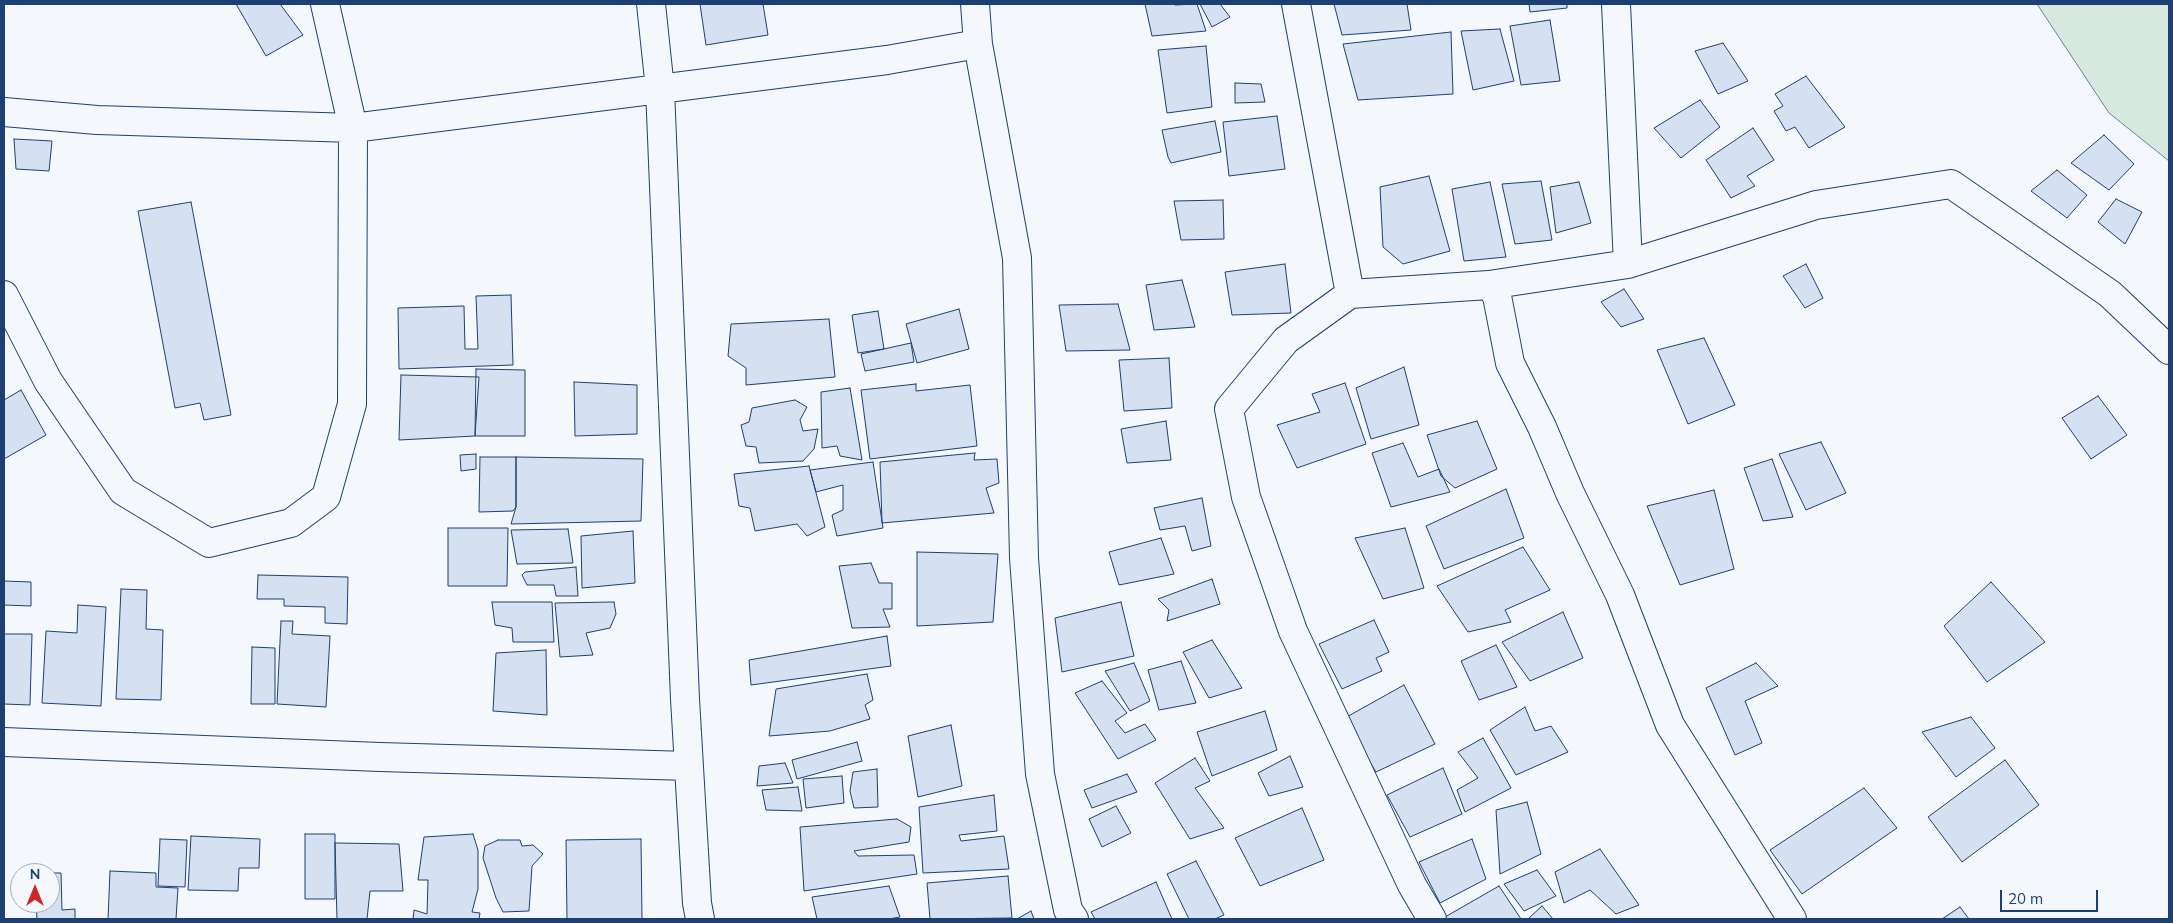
<!DOCTYPE html>
<html>
<head>
<meta charset="utf-8">
<style>
	body { margin:0 }
	#map { position:relative; width:2173px; height:923px; overflow:hidden; background:#f4f7fb; font-family:Mulish,sans-serif }
	canvas { display:block }
	.frame { position:absolute; inset:0; border:5px solid #1d3f73; pointer-events:none }
	.north { position:absolute; left:10px; top:863px; width:50px; height:50px; box-sizing:border-box; background:#f4f7fb; border:1px solid #9eadc5; border-radius:50%; rotate:0deg; font-size:14px; font-weight:700; line-height:20px; text-align:center; color:#1d3f73 }
	.north::after { content:''; display:block; margin:auto; width:18px; height:22px; background:#c62828; clip-path:polygon(50% 0,100% 100%,50% 72%,0 100%) }
	.scale { position:absolute; left:2000px; top:890px; width:98px; height:22px; box-sizing:border-box; border:2px solid #1d3f73; border-top:0; padding-left:6px; font-size:15px; line-height:18px; white-space:nowrap; color:#1d3f73; -webkit-text-stroke:4px #f4f7fb; paint-order:stroke }
</style>
</head>
<body>
<div id="map">
<canvas width="2173" height="923"></canvas>
<div class="frame"></div>
<div class="north">N</div>
<div class="scale">20 m</div>
</div>
<script>
const ctx = document.querySelector('canvas').getContext('2d');
ctx.lineJoin = 'round';
function fillPath(path, color) { ctx.fillStyle = color; ctx.fill(path, 'evenodd'); }
const poly = rows => new Path2D(rows.map(r => 'M' + r).join(''));
function strokePath(path, color, width, dash) { ctx.strokeStyle = color; ctx.lineWidth = width; ctx.lineCap = dash ? 'butt' : 'round'; ctx.setLineDash(dash || []); ctx.stroke(path); }
const green = poly([
	[2037,4,2169,4,2169,161,2109,113,2037,4]
]);
fillPath(green, '#d7e8df');
strokePath(green, '#687fa3', 1);
const building = poly([
	[236,4,280,4,303,35,266,56,236,4],
	[700,4,763,4,768,35,706,45,700,4],
	[1145,4,1175,4,1175,5,1197,4,1206,31,1152,36,1145,4],
	[1200,4,1220,4,1230,17,1212,27,1200,4],
	[1334,4,1407,4,1411,30,1342,35,1334,4],
	[1529,4,1567,4,1567,8,1530,12,1529,4],
	[1550,20,1560,81,1521,85,1510,26,1550,20],
	[1500,29,1514,81,1473,90,1461,31,1500,29],
	[1451,32,1453,94,1358,100,1343,44,1451,32],
	[1723,43,1748,81,1718,94,1695,51,1723,43],
	[1206,46,1212,107,1167,113,1158,50,1206,46],
	[1806,76,1845,127,1809,148,1795,127,1786,131,1774,111,1783,106,1775,94,1806,76],
	[1235,83,1261,84,1265,102,1235,103,1235,83],
	[1700,100,1720,127,1681,158,1654,128,1700,100],
	[1277,116,1285,169,1229,176,1223,122,1277,116],
	[1215,121,1221,152,1171,163,1168,157,1162,130,1215,121],
	[1753,128,1774,160,1747,176,1755,186,1731,198,1706,160,1753,128],
	[2104,135,2134,164,2109,190,2071,163,2104,135],
	[14,139,52,141,49,171,16,169,14,139],
	[2057,170,2087,195,2067,218,2031,191,2057,170],
	[1429,176,1450,251,1403,264,1383,247,1380,187,1429,176],
	[1541,181,1552,240,1515,244,1502,184,1541,181],
	[1490,182,1506,257,1464,261,1452,189,1490,182],
	[1579,182,1591,223,1556,233,1550,187,1579,182],
	[2116,199,2142,212,2125,244,2098,222,2116,199],
	[1223,200,1224,239,1181,240,1174,201,1223,200],
	[191,202,231,415,204,420,200,403,175,408,138,211,191,202],
	[1285,264,1291,313,1232,315,1225,272,1285,264],
	[1806,264,1823,298,1805,308,1783,276,1806,264],
	[1182,280,1195,327,1154,330,1146,285,1182,280],
	[1624,289,1644,319,1621,327,1601,302,1624,289],
	[511,295,513,365,399,369,398,308,464,306,465,349,478,349,476,296,511,295],
	[1118,304,1130,350,1066,351,1059,305,1118,304],
	[959,309,969,349,917,363,906,324,959,309],
	[878,311,884,349,858,353,852,315,878,311],
	[829,319,835,377,746,385,746,368,728,356,731,324,829,319],
	[1704,338,1735,405,1688,424,1657,350,1704,338],
	[911,343,914,362,865,371,861,354,911,343],
	[1169,358,1172,408,1124,411,1119,360,1169,358],
	[1404,367,1419,425,1371,439,1356,388,1404,367],
	[476,369,525,370,525,436,475,436,476,369],
	[401,375,479,377,475,436,399,440,401,375],
	[574,382,637,385,637,434,575,436,574,382],
	[1345,383,1366,444,1297,468,1277,425,1320,412,1312,394,1345,383],
	[916,384,916,391,970,385,977,446,870,459,861,390,916,384],
	[850,388,862,460,840,456,837,446,822,448,821,392,850,388],
	[21,390,46,435,4,459,4,400,21,390],
	[2098,396,2127,435,2091,459,2062,418,2098,396],
	[795,400,807,407,800,420,803,431,818,429,814,449,803,461,759,463,756,447,746,446,741,425,749,422,752,408,795,400],
	[1166,421,1171,460,1127,463,1121,429,1166,421],
	[1477,421,1497,469,1455,488,1441,476,1427,435,1477,421],
	[1821,442,1846,493,1806,510,1779,454,1821,442],
	[1403,443,1418,477,1439,469,1450,492,1391,507,1372,453,1403,443],
	[975,453,974,460,997,459,999,483,986,488,994,513,882,523,880,462,975,453],
	[476,454,476,469,461,471,460,455,476,454],
	[480,457,516,457,516,507,513,511,479,512,480,457],
	[516,457,643,459,641,521,511,524,516,507,516,457],
	[1772,459,1793,517,1763,521,1744,468,1772,459],
	[873,462,883,528,837,536,832,515,843,510,843,485,816,492,810,470,873,462],
	[809,466,825,527,807,536,797,524,755,531,750,508,739,506,734,474,809,466],
	[1506,489,1524,538,1444,569,1426,526,1506,489],
	[1714,490,1734,569,1680,585,1647,506,1714,490],
	[1202,498,1211,546,1192,551,1185,526,1160,530,1154,508,1202,498],
	[448,528,508,528,507,586,448,586,448,528],
	[1405,528,1424,588,1383,599,1355,538,1405,528],
	[568,529,573,563,517,564,511,530,568,529],
	[633,531,635,583,582,588,581,536,633,531],
	[1161,538,1174,574,1119,585,1109,552,1161,538],
	[1523,547,1550,590,1505,610,1511,622,1468,632,1437,586,1523,547],
	[917,552,998,554,993,622,917,626,917,552],
	[871,563,879,583,892,583,892,609,883,609,890,627,852,628,839,566,871,563],
	[576,567,578,596,556,596,554,585,527,585,522,575,525,572,576,567],
	[258,575,348,577,347,624,325,623,325,607,284,606,284,599,257,599,258,575],
	[1212,579,1220,604,1167,621,1169,610,1158,599,1212,579],
	[4,581,31,582,31,606,4,605,4,581],
	[1991,582,2045,642,1987,682,1944,626,1991,582],
	[121,589,147,590,146,629,163,630,161,700,116,699,121,589],
	[492,602,552,602,554,642,513,642,512,628,495,625,492,602],
	[614,602,616,614,610,628,586,633,593,655,560,657,555,603,614,602],
	[1121,602,1134,656,1062,672,1055,618,1121,602],
	[78,605,106,607,101,706,42,703,46,631,77,633,78,605],
	[1563,612,1583,658,1530,681,1502,642,1563,612],
	[1374,620,1389,652,1376,658,1382,671,1342,689,1319,644,1374,620],
	[281,621,293,621,292,634,330,636,326,707,277,704,281,621],
	[4,634,32,634,30,705,4,704,4,634],
	[887,636,891,666,751,685,749,660,887,636],
	[1212,640,1242,688,1209,698,1183,652,1212,640],
	[1496,645,1517,687,1479,700,1461,661,1496,645],
	[252,647,275,648,275,704,251,704,252,647],
	[546,650,547,715,493,711,496,653,546,650],
	[1181,661,1196,703,1159,710,1148,670,1181,661],
	[1134,663,1150,701,1130,711,1105,671,1134,663],
	[1756,663,1778,686,1745,701,1762,743,1735,755,1706,688,1756,663],
	[867,674,873,700,865,705,870,719,830,731,769,736,776,689,867,674],
	[1102,681,1127,713,1115,721,1125,733,1145,724,1156,740,1118,759,1075,693,1102,681],
	[1404,685,1435,744,1376,772,1343,719,1404,685],
	[1525,707,1535,731,1551,726,1568,752,1516,775,1490,730,1525,707],
	[1265,711,1277,750,1212,776,1197,732,1265,711],
	[1971,717,1995,748,1956,777,1922,732,1971,717],
	[951,725,962,786,918,797,908,736,951,725],
	[1483,738,1511,788,1465,812,1457,790,1478,778,1458,752,1483,738],
	[857,742,862,761,797,779,792,760,857,742],
	[1290,756,1303,787,1269,796,1258,773,1290,756],
	[1195,758,1210,781,1195,788,1224,828,1190,839,1155,783,1195,758],
	[2005,760,2039,805,1962,862,1928,817,2005,760],
	[785,763,793,783,757,786,759,766,785,763],
	[1443,768,1462,814,1410,837,1387,795,1443,768],
	[877,769,878,807,854,808,850,791,853,772,877,769],
	[1127,774,1137,792,1092,808,1084,790,1127,774],
	[842,776,844,803,806,808,803,779,842,776],
	[798,787,802,811,766,810,762,790,798,787],
	[1864,788,1897,828,1802,894,1770,850,1864,788],
	[994,795,997,831,959,835,961,841,1004,836,1009,869,923,873,919,807,994,795],
	[1527,802,1541,854,1500,874,1496,810,1527,802],
	[1116,806,1131,833,1102,847,1089,819,1116,806],
	[1302,808,1324,860,1260,886,1235,838,1302,808],
	[897,819,911,827,909,842,854,851,858,856,914,855,917,874,804,891,800,827,897,819],
	[305,834,335,834,335,899,305,899,305,834],
	[473,834,478,850,478,889,472,912,480,913,479,919,413,919,414,910,427,914,428,880,418,880,424,837,473,834],
	[191,836,260,839,259,868,239,868,238,891,188,890,191,836],
	[160,839,187,840,185,887,158,886,160,839],
	[641,839,642,919,567,919,566,840,641,839],
	[1472,839,1486,879,1440,903,1419,862,1472,839],
	[498,840,520,840,522,846,533,845,543,854,532,866,529,911,503,912,496,898,483,858,485,846,498,840],
	[335,843,399,844,403,891,370,891,367,919,337,919,335,843],
	[1600,849,1639,905,1616,914,1590,890,1564,903,1555,872,1600,849],
	[1196,861,1224,915,1215,919,1189,919,1167,874,1196,861],
	[1537,870,1556,896,1524,911,1504,884,1537,870],
	[110,871,156,873,156,887,178,888,176,919,108,919,110,871],
	[50,873,61,873,62,910,75,909,75,919,37,919,36,903,50,903,50,873],
	[1008,876,1012,918,930,919,927,883,1008,876],
	[1156,882,1172,919,1095,919,1091,912,1156,882],
	[889,886,900,917,889,919,817,919,812,897,889,886],
	[1499,886,1521,919,1446,919,1445,917,1499,886],
	[1542,906,1553,919,1528,919,1542,906],
	[1960,907,1969,919,1942,919,1960,907],
	[1031,911,1034,919,1017,919,1031,911]
]);
fillPath(building, '#d5e0f0');
strokePath(building, '#1d3f73', 1);
const minor = poly([
	[651,4,660,89,685,699,697,903,700,919],
	[975,4,978,44,1017,258,1024,558,1040,774,1068,910,1074,919],
	[1296,4,1350,294,1489,285,1497,296,1510,363,1542,427,1570,493,1620,595,1670,725,1792,919],
	[4,112,97,120,353,128,887,60,978,44],
	[1628,264,1816,205,1951,184,2110,294,2169,350],
	[1489,285,1628,264,1616,4],
	[1350,294,1286,340,1229,409,1246,497,1293,631,1412,885,1432,919],
	[4,295,48,381,123,491,209,543,291,523,326,497,352,404,353,128,325,4],
	[4,742,380,757,689,766]
]);
strokePath(minor, '#1d3f73', 30);
strokePath(minor, '#f4f7fb', 28);
</script>
</body>
</html>
